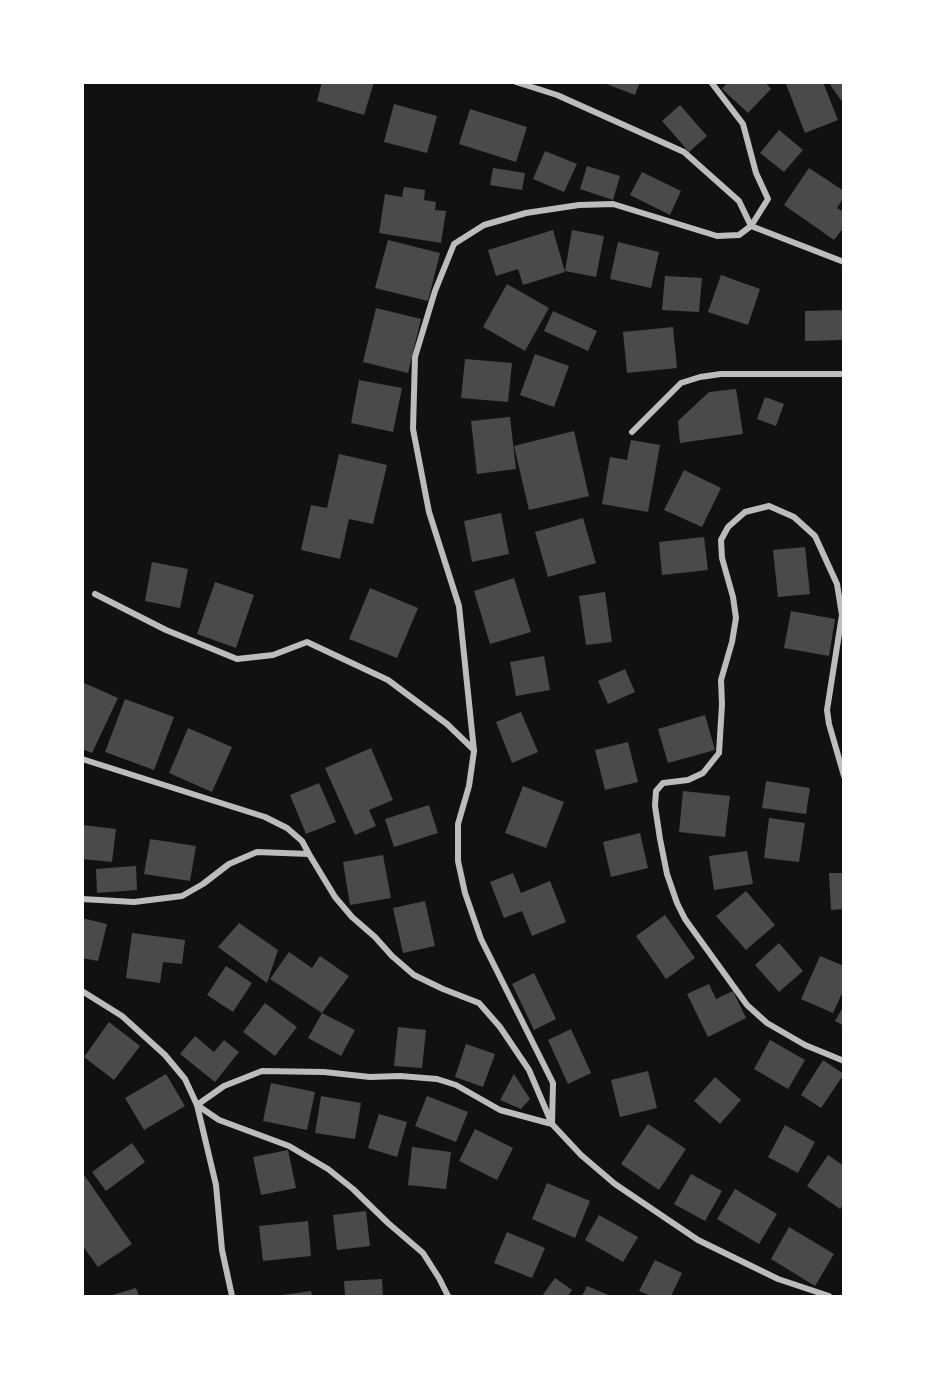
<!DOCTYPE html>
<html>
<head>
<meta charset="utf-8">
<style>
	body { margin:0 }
	#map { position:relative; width:926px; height:1379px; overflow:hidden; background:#111; font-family:Raleway,sans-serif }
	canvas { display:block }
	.frame { position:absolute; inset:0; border:84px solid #fff; pointer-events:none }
</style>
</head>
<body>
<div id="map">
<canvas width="926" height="1379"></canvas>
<div class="frame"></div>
</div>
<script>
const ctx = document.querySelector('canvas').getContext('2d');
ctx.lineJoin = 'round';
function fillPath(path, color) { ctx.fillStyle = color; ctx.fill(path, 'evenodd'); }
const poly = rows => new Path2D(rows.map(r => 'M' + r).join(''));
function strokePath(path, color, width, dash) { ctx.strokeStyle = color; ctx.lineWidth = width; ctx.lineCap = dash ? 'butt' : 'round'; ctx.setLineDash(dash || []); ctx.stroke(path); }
fillPath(poly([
	[322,82,374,82,364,115,317,101],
	[601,82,640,82,635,95],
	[728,82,765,82,771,89,748,113,722,89],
	[791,82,823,82,838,120,805,133,786,84],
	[834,82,844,82,844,104,830,85],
	[394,104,437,116,427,153,384,142],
	[680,105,707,136,689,152,662,121],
	[470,109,527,127,516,162,459,144],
	[779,130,803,150,784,172,760,153],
	[545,151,577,164,564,192,533,179],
	[587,166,620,176,613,200,580,189],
	[493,168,525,173,522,190,490,185],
	[809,168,844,191,844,197,837,208,844,212,844,227,834,240,784,205],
	[642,172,681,191,670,215,630,195],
	[404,187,425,190,424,200,436,202,435,210,446,211,441,243,379,233,385,194,402,197],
	[553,230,565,272,523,285,518,269,496,276,488,250],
	[572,230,604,236,596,277,565,271],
	[388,240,440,253,428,301,375,288],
	[618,242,659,252,651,288,610,279],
	[721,275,760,289,748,325,708,312],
	[665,276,702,278,699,312,662,310],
	[507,284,549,308,525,351,483,327],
	[376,308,421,319,408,373,363,362],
	[844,310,844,340,805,341,805,311],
	[553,311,597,331,588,351,544,331],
	[673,327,677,368,627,373,623,332],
	[535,354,569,366,554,407,520,395],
	[465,359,512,363,508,402,461,398],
	[359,380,402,388,393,432,351,423],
	[736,389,743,434,680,443,678,421,709,392],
	[765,397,784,404,776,426,757,419],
	[510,417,516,469,477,474,471,421],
	[574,431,589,496,529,510,514,446],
	[631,440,660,445,648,512,602,504,610,457,627,460],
	[339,454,387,465,373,524,349,519,340,559,301,550,311,505,327,508],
	[684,470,721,488,702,527,664,510],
	[501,513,509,554,472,562,464,521],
	[583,518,596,563,548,577,535,532],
	[704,537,708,570,662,575,659,542],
	[805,547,810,594,778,597,773,550],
	[152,562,188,569,180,608,145,601],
	[514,578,531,632,490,644,474,591],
	[215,582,254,595,236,648,197,634],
	[370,588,418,608,397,658,349,639],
	[605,592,612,642,586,645,579,596],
	[791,611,835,619,829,656,784,648],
	[544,656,550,690,516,696,510,662],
	[625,669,635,692,608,704,598,681],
	[82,682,118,698,92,753,82,749],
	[125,699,174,717,154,770,105,752],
	[521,712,538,752,512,763,496,722],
	[705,715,715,750,668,763,658,729],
	[188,728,232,747,212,792,169,773],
	[628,742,638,782,605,790,595,750],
	[371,748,393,800,369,810,376,826,355,835,325,768],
	[766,781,810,788,806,814,762,808],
	[319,783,336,822,306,834,290,795],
	[523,786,564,802,546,848,505,833],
	[683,791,730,796,725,837,679,832],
	[429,805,438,833,394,847,385,819],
	[769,818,805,823,799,862,764,858],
	[82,825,116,829,112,862,82,859],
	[640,833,648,868,611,877,603,842],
	[150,839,196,846,190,881,144,874],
	[747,851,753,884,714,890,709,856],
	[383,855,391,898,350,905,343,862],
	[136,866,137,890,97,893,96,869],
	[513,873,521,893,550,881,566,922,532,936,522,911,504,918,490,882],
	[829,873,844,873,844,909,831,910],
	[746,891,775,925,746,950,716,916],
	[425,901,435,946,403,953,393,908],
	[665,915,695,958,666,979,636,936],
	[82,918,107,924,98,961,82,958],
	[239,923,278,950,267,983,218,947],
	[132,933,185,940,182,964,163,962,160,983,126,978],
	[779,943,803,971,779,992,755,965],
	[289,952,312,968,320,956,349,976,322,1013,270,979],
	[820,956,844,966,844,989,833,1013,801,999],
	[226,966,252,983,233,1012,207,995],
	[534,973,556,1019,534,1030,512,984],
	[709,984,716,999,733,991,746,1018,708,1037,687,994],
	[265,1003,297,1027,275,1056,243,1032],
	[844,1005,844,1026,835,1021],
	[322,1013,355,1030,341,1056,308,1038],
	[109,1022,140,1046,114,1080,84,1057],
	[398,1027,426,1030,422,1068,394,1066],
	[571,1029,591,1073,568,1084,548,1040],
	[195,1036,214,1052,224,1040,239,1052,215,1082,180,1054],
	[770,1040,805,1060,788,1089,754,1069],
	[466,1044,495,1054,483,1087,455,1077],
	[823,1060,844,1074,821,1108,801,1095],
	[648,1071,657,1108,620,1117,611,1080],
	[166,1074,185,1106,144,1130,125,1098],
	[514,1074,530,1099,521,1109,500,1100],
	[715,1077,741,1100,720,1124,694,1101],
	[271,1083,315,1092,307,1130,263,1121],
	[321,1096,361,1103,355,1139,315,1133],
	[427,1096,468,1112,456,1142,415,1126],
	[379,1114,407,1122,397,1157,368,1148],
	[648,1124,686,1149,659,1190,621,1164],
	[785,1125,815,1142,798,1173,768,1157],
	[475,1129,513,1148,497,1180,459,1161],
	[132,1143,145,1162,106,1191,92,1172],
	[412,1147,451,1152,446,1189,408,1185],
	[288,1150,296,1188,261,1195,253,1157],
	[828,1155,844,1166,844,1204,840,1209,807,1186],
	[82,1172,132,1244,98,1267,82,1245],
	[691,1174,722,1191,705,1221,674,1204],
	[547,1183,590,1201,575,1238,532,1219],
	[735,1189,777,1214,759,1244,717,1219],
	[366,1211,370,1246,337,1250,333,1215],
	[599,1215,638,1237,623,1262,585,1240],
	[308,1221,311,1256,263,1261,259,1226],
	[789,1227,834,1254,815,1286,771,1259],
	[507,1232,545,1248,532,1278,494,1263],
	[655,1260,682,1273,671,1296,651,1296,639,1291],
	[555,1278,572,1290,568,1296,542,1296],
	[382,1279,383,1296,345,1296,344,1281],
	[587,1286,611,1296,582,1296],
	[136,1288,139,1296,109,1296],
	[311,1291,312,1296,282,1296,282,1295]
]), '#4a4a4a');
strokePath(poly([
	[516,82,557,95,684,152,739,201,751,226,844,262],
	[632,432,681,383,700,377,721,374,844,374],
	[95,594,166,630,237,659,273,655,307,642,388,680,447,724,474,750],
	[82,759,265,817,287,828,302,841,309,854,257,852,229,864,203,884,182,896,134,902,82,899],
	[844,776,829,724,827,710,842,615,837,584,815,536,794,517,769,506,745,512,728,527,721,540,722,558,733,597,736,618,732,642,721,680,722,704,719,753,703,773,688,780,663,783,656,791,655,806,660,839,667,874,677,903,685,919,747,1005,767,1023,805,1045,844,1061],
	[309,854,335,897,352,917,375,937,392,956,414,975,443,989,479,1003,500,1027,529,1070,552,1124,581,1155,615,1184,698,1240,778,1279,829,1296],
	[82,991,122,1016,165,1055,185,1079,197,1105,216,1185,222,1250,232,1296],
	[552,1124,553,1083,481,939,465,893,458,861,458,824,469,786,474,751,459,606,429,512,413,429,415,357,435,291,454,244,484,225,526,213,579,205,613,204,717,236,739,235,751,226,768,199,756,173,743,124,711,82],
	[448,1296,439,1278,423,1253,388,1223,353,1189,328,1169,289,1146,219,1120,197,1105,224,1086,262,1071,324,1072,370,1077,400,1076,437,1079,456,1085,500,1110,552,1124]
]), '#bcbcbc', 6);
</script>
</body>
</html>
